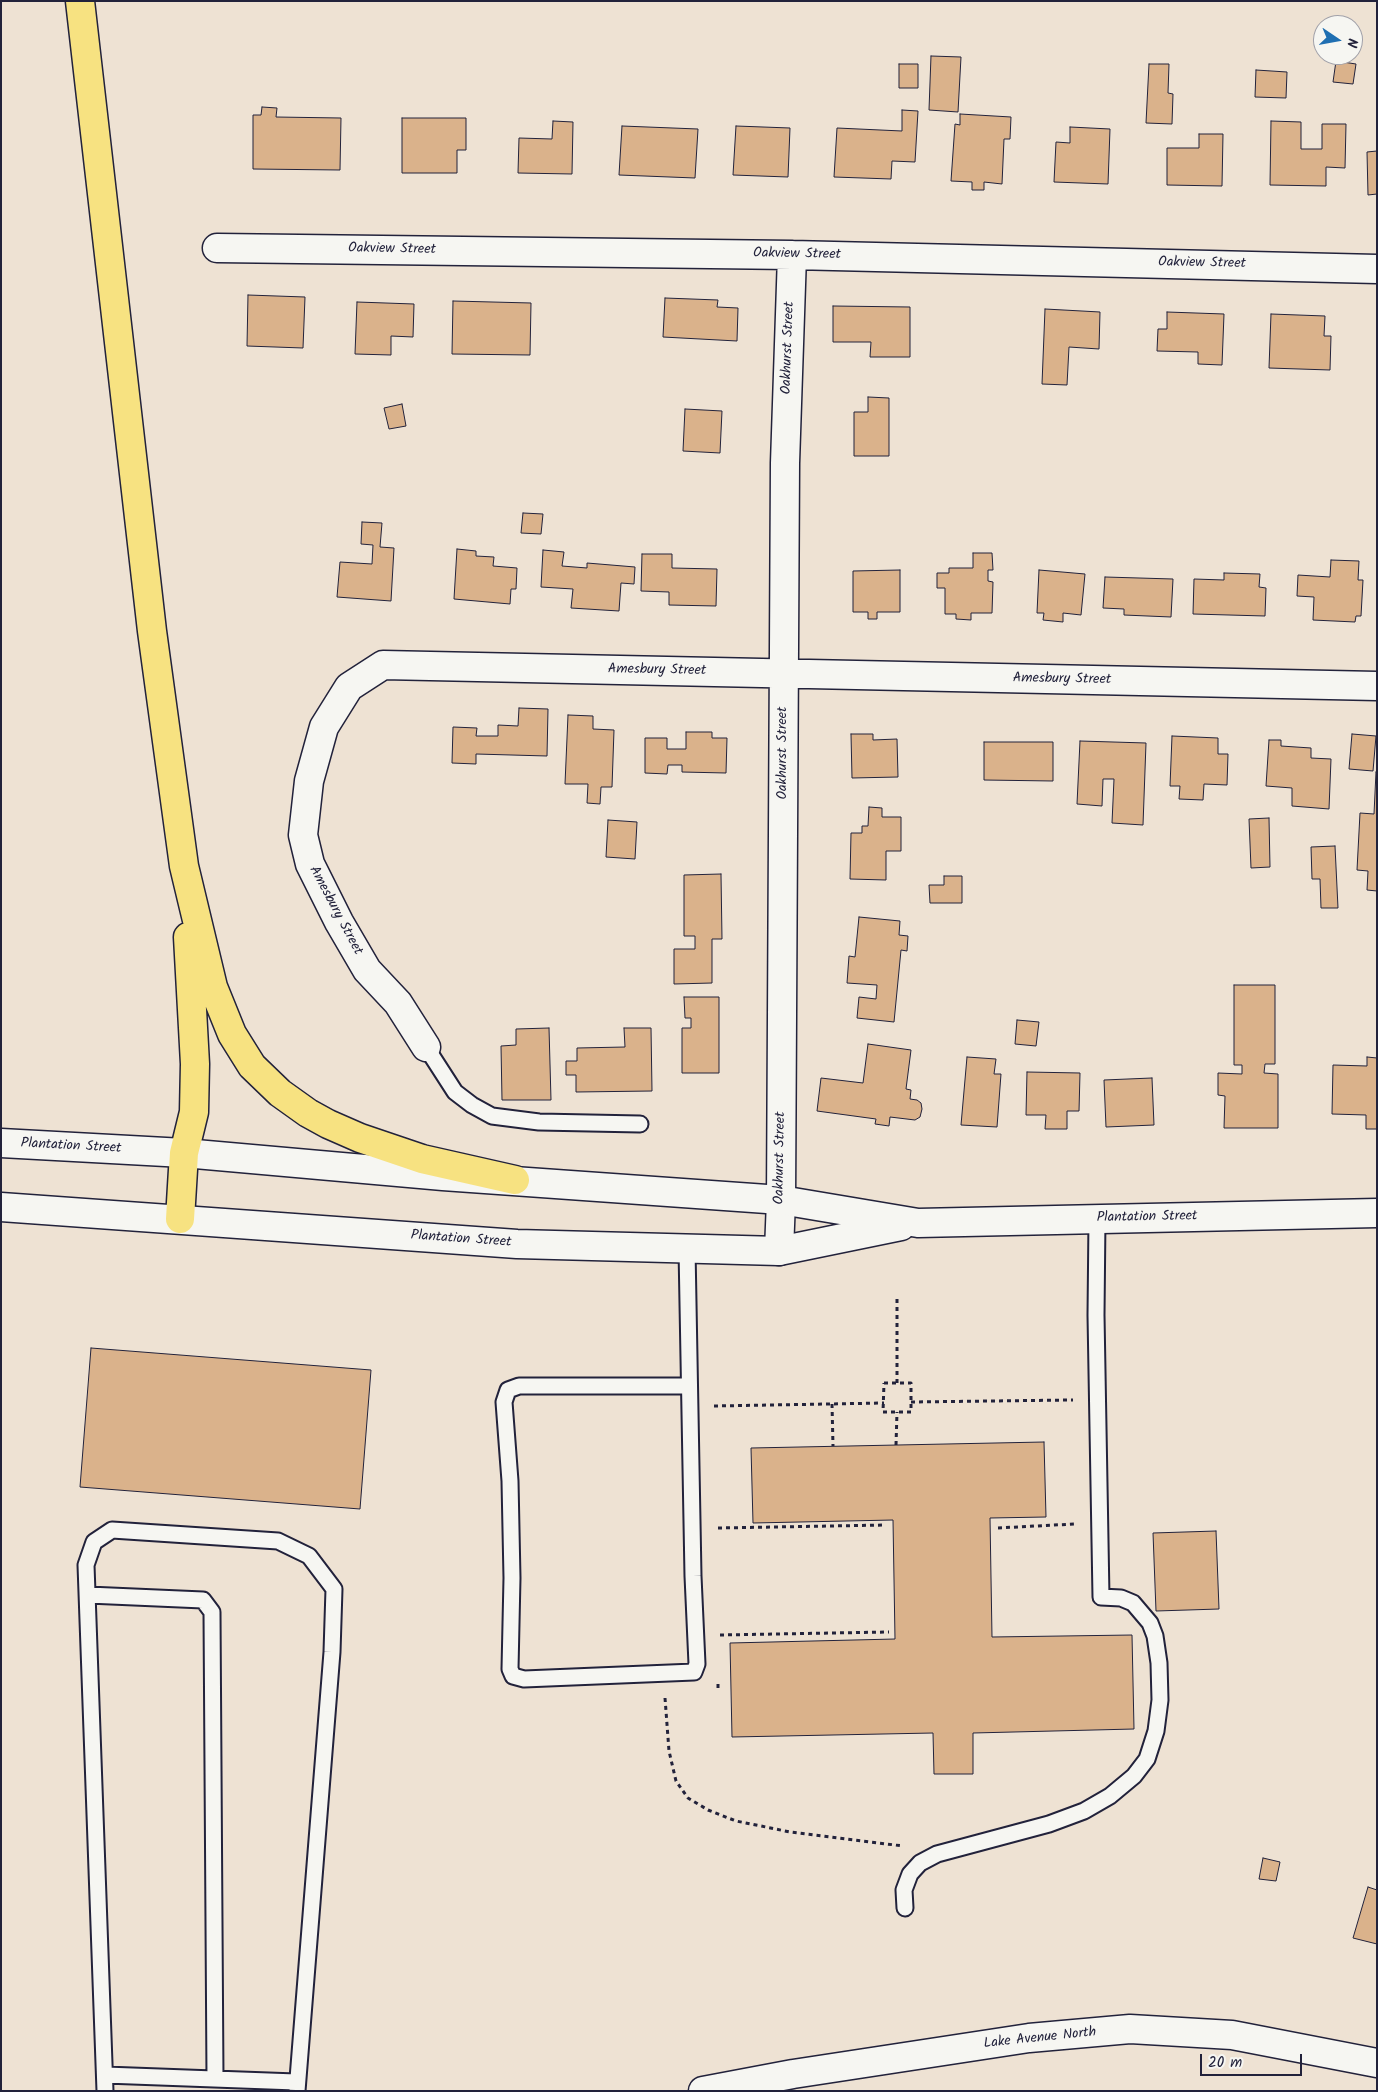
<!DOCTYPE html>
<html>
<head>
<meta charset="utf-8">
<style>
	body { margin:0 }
	#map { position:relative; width:1378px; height:2092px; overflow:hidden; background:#eee2d3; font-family:Kalam,sans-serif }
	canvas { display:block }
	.frame { position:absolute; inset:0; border:2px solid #22223b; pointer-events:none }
	.north { position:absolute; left:1313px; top:15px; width:50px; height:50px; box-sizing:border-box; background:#f6f6f2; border:1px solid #a1a1a9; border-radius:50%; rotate:102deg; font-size:14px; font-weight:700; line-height:20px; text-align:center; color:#22223b }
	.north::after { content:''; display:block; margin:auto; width:18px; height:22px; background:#1f6fb2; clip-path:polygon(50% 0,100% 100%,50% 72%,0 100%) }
	.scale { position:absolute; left:1200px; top:2054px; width:102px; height:22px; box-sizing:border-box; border:2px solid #22223b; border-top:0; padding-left:6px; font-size:15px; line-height:18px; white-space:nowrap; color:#22223b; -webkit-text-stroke:4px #f6f6f2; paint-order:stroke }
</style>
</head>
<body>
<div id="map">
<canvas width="1378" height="2092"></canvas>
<div class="frame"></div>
<div class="north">N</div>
<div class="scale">20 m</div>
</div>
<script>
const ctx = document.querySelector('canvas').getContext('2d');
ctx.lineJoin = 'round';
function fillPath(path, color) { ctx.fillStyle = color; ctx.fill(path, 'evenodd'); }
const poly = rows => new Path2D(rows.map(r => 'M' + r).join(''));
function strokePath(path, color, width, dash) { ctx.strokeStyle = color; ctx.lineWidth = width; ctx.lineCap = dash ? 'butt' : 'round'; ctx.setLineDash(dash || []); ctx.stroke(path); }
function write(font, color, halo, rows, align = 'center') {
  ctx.font = font + ' Kalam,sans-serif'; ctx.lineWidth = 5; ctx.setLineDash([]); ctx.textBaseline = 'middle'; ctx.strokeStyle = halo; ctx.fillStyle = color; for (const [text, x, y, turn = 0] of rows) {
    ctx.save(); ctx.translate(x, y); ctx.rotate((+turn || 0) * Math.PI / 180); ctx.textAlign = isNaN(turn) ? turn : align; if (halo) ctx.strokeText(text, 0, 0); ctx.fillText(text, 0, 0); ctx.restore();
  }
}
const building = poly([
	[931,56,961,57,958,112,929,110,931,56],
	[1336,61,1356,64,1353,84,1333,82,1336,61],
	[899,64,918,64,918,88,899,88,899,64],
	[1149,64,1169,64,1168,93,1173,94,1172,124,1146,123,1149,64],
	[1256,70,1287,72,1286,98,1255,97,1256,70],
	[262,107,277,108,276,117,341,118,340,170,253,169,253,115,261,115,262,107],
	[902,110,918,111,915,162,892,161,891,179,834,177,837,128,902,131,902,110],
	[960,114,1011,117,1010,139,1004,139,1002,184,984,182,984,190,972,190,972,182,951,181,955,124,960,125,960,114],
	[402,118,466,118,466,150,457,150,457,173,402,173,402,118],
	[553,121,573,122,572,174,518,173,519,138,552,139,553,121],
	[1271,121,1301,122,1301,149,1322,149,1322,124,1346,124,1345,168,1326,167,1326,186,1270,185,1271,121],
	[622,126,698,129,695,178,619,175,622,126],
	[736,126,790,128,788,177,733,175,736,126],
	[1070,127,1110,129,1108,184,1054,182,1056,142,1070,143,1070,127],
	[1199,134,1223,134,1222,186,1167,185,1167,148,1199,148,1199,134],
	[1377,151,1377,194,1368,195,1367,152,1377,151],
	[248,295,305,297,303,348,247,346,248,295],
	[665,298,718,300,717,307,738,308,737,341,663,337,665,298],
	[453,301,531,303,530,355,452,354,453,301],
	[357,302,414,304,413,337,391,336,391,355,355,354,357,302],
	[833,306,910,307,910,357,870,357,871,342,833,342,833,306],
	[1045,309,1100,312,1099,349,1069,347,1067,385,1042,384,1045,309],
	[1167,312,1224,314,1222,365,1198,364,1198,352,1157,351,1158,329,1167,329,1167,312],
	[1271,314,1325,316,1324,336,1331,336,1330,370,1269,368,1271,314],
	[868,397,889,398,889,456,854,456,854,412,868,412,868,397],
	[402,404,406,426,389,429,384,408,402,404],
	[685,409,722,411,720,453,683,451,685,409],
	[523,513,543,514,541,534,521,533,523,513],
	[362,522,382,523,380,547,394,548,391,601,337,597,340,562,372,564,373,545,361,544,362,522],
	[457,549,476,551,476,556,494,557,493,566,517,568,516,589,511,589,510,604,454,599,457,549],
	[543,550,564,552,562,566,587,568,587,563,635,567,634,584,621,583,619,611,571,608,573,589,541,587,543,550],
	[973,553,992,553,993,570,988,570,988,581,993,582,992,613,971,613,971,620,956,619,956,614,945,614,945,588,937,588,937,573,949,573,949,568,973,568,973,553],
	[642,554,672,554,672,568,717,569,716,606,669,605,669,592,641,591,642,554],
	[1331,560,1359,561,1358,580,1363,580,1361,616,1356,616,1355,622,1313,620,1314,597,1297,596,1298,575,1330,577,1331,560],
	[900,570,900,612,877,612,877,619,868,619,868,612,853,612,853,571,900,570],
	[1039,570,1085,574,1081,615,1063,613,1063,622,1043,620,1044,613,1037,613,1039,570],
	[1224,573,1260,574,1259,587,1266,588,1265,616,1193,614,1194,579,1224,580,1224,573],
	[1105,577,1173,579,1171,617,1124,615,1124,609,1103,608,1105,577],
	[519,708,548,709,547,756,476,754,476,764,452,763,453,727,477,728,476,736,498,736,498,725,518,726,519,708],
	[568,715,593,716,593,729,614,730,612,787,601,787,600,804,587,803,588,784,565,784,568,715],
	[686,732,712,732,712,738,727,738,726,773,682,772,682,765,668,765,667,774,645,773,645,738,667,738,667,749,686,749,686,732],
	[851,734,873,734,873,740,897,739,898,777,852,778,851,734],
	[1352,734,1376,736,1373,771,1349,769,1352,734],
	[1172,736,1218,738,1218,754,1228,754,1227,785,1204,784,1203,800,1179,799,1180,786,1170,786,1172,736],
	[1269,740,1281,740,1281,746,1311,748,1311,758,1331,759,1329,809,1292,806,1292,788,1266,786,1269,740],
	[1080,741,1146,743,1143,825,1112,823,1114,779,1103,779,1102,806,1077,804,1080,741],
	[984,742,1053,742,1053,781,984,780,984,742],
	[1376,772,1377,772,1377,891,1367,890,1368,871,1357,870,1360,813,1374,814,1376,772],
	[869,807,882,808,882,817,901,817,901,851,886,851,886,880,850,879,851,833,862,833,862,826,868,826,869,807],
	[1269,818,1270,867,1251,868,1249,819,1269,818],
	[608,820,637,822,635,859,606,857,608,820],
	[1335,846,1338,908,1321,908,1320,879,1312,879,1311,847,1335,846],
	[721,874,722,939,712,939,712,983,674,984,674,949,695,949,695,936,684,936,684,875,721,874],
	[944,876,962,876,962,903,930,903,929,885,944,885,944,876],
	[859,917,900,921,899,935,908,936,907,951,901,950,894,1022,857,1018,859,997,876,999,877,985,847,983,849,956,855,957,859,917],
	[1234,985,1275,985,1275,1064,1265,1064,1264,1073,1278,1074,1278,1128,1224,1128,1225,1096,1218,1095,1218,1073,1242,1074,1242,1065,1234,1065,1234,985],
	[684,997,719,997,719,1073,682,1073,682,1028,691,1028,691,1018,685,1018,684,997],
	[1017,1020,1039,1022,1036,1046,1015,1044,1017,1020],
	[549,1028,551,1100,502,1100,501,1046,516,1045,516,1029,549,1028],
	[624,1028,651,1028,652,1091,576,1092,576,1075,566,1075,566,1061,577,1061,577,1048,625,1047,624,1028],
	[868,1044,911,1050,906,1089,911,1090,910,1099,917,1100,921,1103,922,1109,920,1117,915,1120,890,1117,889,1126,875,1124,876,1119,817,1111,821,1078,863,1083,868,1044],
	[967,1057,996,1059,994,1074,1001,1074,997,1127,961,1125,967,1057],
	[1367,1057,1377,1058,1377,1129,1366,1129,1366,1115,1332,1114,1333,1065,1367,1066,1367,1057],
	[1027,1072,1080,1073,1079,1111,1067,1111,1067,1129,1045,1129,1046,1115,1026,1115,1027,1072],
	[1152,1078,1154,1125,1106,1127,1104,1080,1152,1078],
	[91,1348,371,1370,360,1509,80,1487,91,1348],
	[1044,1442,1046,1517,990,1518,992,1637,1132,1635,1134,1729,973,1733,973,1774,934,1774,933,1733,732,1737,730,1643,895,1639,893,1520,753,1523,751,1448,1044,1442],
	[1216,1531,1219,1609,1156,1611,1153,1533,1216,1531],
	[1263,1858,1280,1862,1276,1881,1259,1879,1263,1858],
	[1368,1887,1377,1890,1377,1944,1353,1938,1368,1887]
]);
fillPath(building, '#dab28b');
strokePath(building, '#22223b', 1);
const service = poly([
	[426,1047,455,1092,472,1105,492,1116,539,1122,640,1124],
	[687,1249,693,1576,697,1664,694,1672,524,1679,513,1676,510,1669,512,1578,510,1481,504,1402,508,1390,519,1386,689,1386],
	[88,1595,203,1600,212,1612,215,2079],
	[905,1908,904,1890,910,1874,920,1863,937,1854,1049,1824,1084,1811,1110,1796,1134,1776,1147,1759,1156,1731,1160,1700,1159,1663,1155,1636,1150,1623,1133,1603,1121,1598,1101,1597,1096,1315,1097,1219],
	[105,2075,296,2082],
	[105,2091,86,1565,94,1542,112,1530,278,1541,309,1556,334,1589,332,1652,297,2091]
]);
const minor = poly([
	[217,248,792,255,1377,269],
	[426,1047,398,1003,367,970,339,922,310,864,303,835,309,781,324,727,349,687,383,665,1377,686],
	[779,1251,781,1200,785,463,792,255],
	[703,2091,793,2074,1029,2038,1130,2029,1232,2035,1377,2063]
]);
const secondary = poly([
	[1,1143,184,1153,443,1176,781,1200,918,1223,1377,1213],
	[1,1207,517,1244,779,1251,901,1226]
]);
const motorway = poly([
	[80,1,152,631,184,866,213,987,232,1034,252,1066,280,1093,308,1113,328,1124,360,1138,422,1159,515,1180],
	[180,1219,184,1153,194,1112,195,1064,188,937]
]);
strokePath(service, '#22223b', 19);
strokePath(minor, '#22223b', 31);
strokePath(secondary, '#22223b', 31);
strokePath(motorway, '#22223b', 31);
strokePath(poly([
	[884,1383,911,1383,911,1412,883,1412,884,1383],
	[897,1383,897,1298],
	[911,1402,1073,1400],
	[832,1404,833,1446],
	[714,1406,884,1403],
	[896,1445,897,1412],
	[718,1528,886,1525],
	[998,1528,1074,1524],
	[720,1635,889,1632],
	[718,1684,718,1692],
	[665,1698,669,1751,676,1781,688,1798,708,1810,736,1821,761,1826,790,1832,903,1846]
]), '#22223b', 3, [4, 4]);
strokePath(service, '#f6f6f2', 15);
strokePath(minor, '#f6f6f2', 28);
strokePath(secondary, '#f6f6f2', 28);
strokePath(motorway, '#f7e281', 28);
write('14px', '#22223b', '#f6f6f2', [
	["Oakview Street",392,250,1],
	["Oakview Street",797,255,1],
	["Oakview Street",1202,264,1],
	["Oakhurst Street",789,348,-88],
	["Amesbury Street",657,671,1],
	["Amesbury Street",1062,680,1],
	["Oakhurst Street",784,753,-90],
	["Amesbury Street",335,911,62],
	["Plantation Street",71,1147,3],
	["Oakhurst Street",781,1158,-89],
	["Plantation Street",1147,1218,-1],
	["Plantation Street",461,1240,4],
	["Lake Avenue North",1040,2039,-6]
]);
</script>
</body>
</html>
